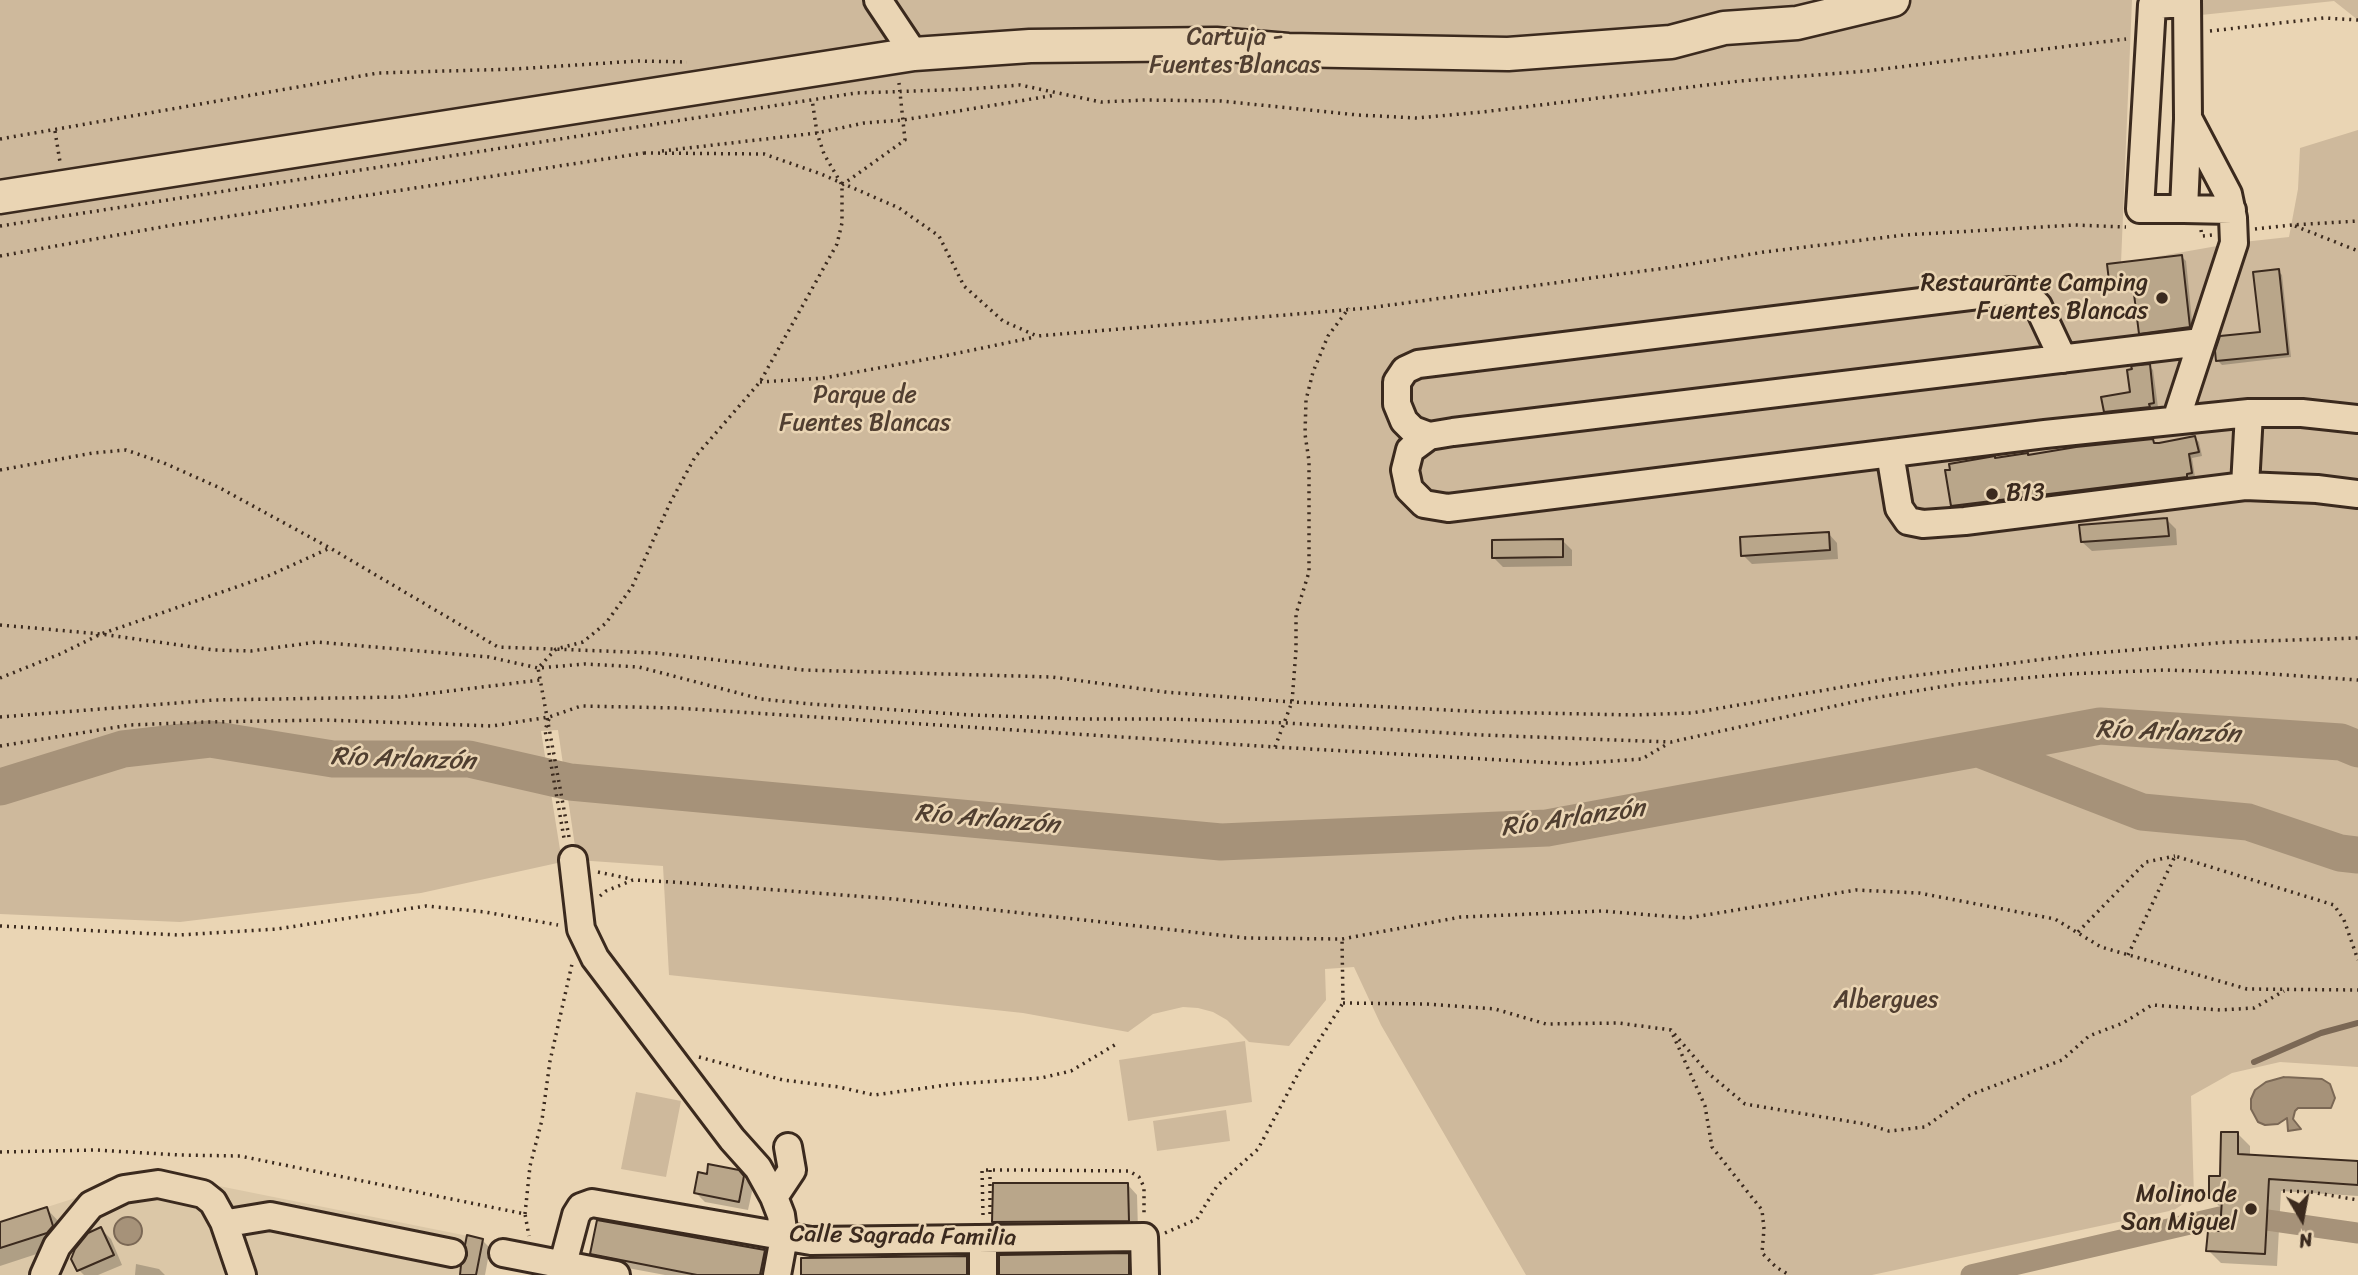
<!DOCTYPE html>
<html>
<head>
<meta charset="utf-8">
<style>
	body { margin:0 }
	#map { position:relative; width:2358px; height:1275px; overflow:hidden; background:#ead5b4; font-family:Sriracha,sans-serif }
	canvas { display:block }
	.north { position:absolute; left:2267px; top:1184px; width:70px; height:70px; -webkit-text-stroke:5px #ead5b4; paint-order:stroke; rotate:170deg; font-size:19px; font-weight:700; line-height:28px; text-align:center; color:#3b2a1e }
	.north::after { content:''; display:block; margin:auto; width:24px; height:32px; background:#3b2a1e; clip-path:polygon(50% 0,100% 100%,50% 72%,0 100%) }
</style>
</head>
<body>
<div id="map">
<canvas width="2358" height="1275"></canvas>
<div class="north">N</div>
</div>
<script>
const ctx = document.querySelector('canvas').getContext('2d');
ctx.lineJoin = 'round';
function fillPath(path, color) { ctx.fillStyle = color; ctx.fill(path, 'evenodd'); }
const poly = rows => new Path2D(rows.map(r => 'M' + r).join(''));
function strokePath(path, color, width, dash) { ctx.strokeStyle = color; ctx.lineWidth = width; ctx.lineCap = dash ? 'butt' : 'round'; ctx.setLineDash(dash || []); ctx.stroke(path); }
function write(font, color, halo, rows, align = 'center') {
  ctx.font = font + ' Sriracha,sans-serif'; ctx.lineWidth = 5; ctx.setLineDash([]); ctx.textBaseline = 'middle'; ctx.strokeStyle = halo; ctx.fillStyle = color; for (const [text, x, y, turn = 0] of rows) {
    ctx.save(); ctx.translate(x, y); ctx.rotate((+turn || 0) * Math.PI / 180); ctx.textAlign = isNaN(turn) ? turn : align; if (halo) ctx.strokeText(text, 0, 0); ctx.fillText(text, 0, 0); ctx.restore();
  }
}
fillPath(poly([
	[154,1173,483,1239,476,1275,0,1275,0,1222]
]), '#dbc7a7');
fillPath(poly([
	[0,0,2132,0,2121,263,2234,243,2289,237,2298,189,2300,148,2358,130,2358,1067,2280,1062,2232,1073,2191,1096,2194,1197,2174,1210,1872,1275,1526,1275,1381,1025,1354,967,1325,969,1326,1000,1289,1046,1249,1042,1227,1020,1213,1012,1198,1008,1183,1007,1153,1014,1128,1032,1023,1013,669,975,663,866,577,860,558,730,541,731,562,862,421,893,180,922,0,914],
	[2199,0,2358,0,2358,20,2334,1,2201,15],
	[1245,1041,1252,1102,1128,1121,1119,1060],
	[636,1092,681,1101,666,1177,621,1169],
	[1226,1110,1230,1141,1157,1151,1153,1121]
]), '#ceb99c');
const water = poly([
	[2284,1077,2322,1079,2330,1084,2335,1098,2331,1108,2298,1108,2295,1111,2293,1119,2301,1129,2288,1131,2287,1118,2278,1124,2265,1125,2258,1122,2251,1109,2251,1099,2255,1090,2266,1082,2284,1077],
	'114 1231a14 14 0 1 1 28 0a14 14 0 1 1-28 0Z'
]);
fillPath(water, '#a69279');
strokePath(water, '#7b6855', 2);
fillPath(poly([
	[2182,257,2186,261,2193,331,2145,337,2140,333,2134,282,2115,285,2111,281],
	[2278,271,2282,275,2291,357,2222,365,2218,361,2261,334],
	[2149,366,2153,370,2158,407,2153,408,2153,411,2110,416,2105,411,2132,393],
	[2195,438,2199,442,2202,456,2192,458,2195,477,2190,477,2190,481,1957,509,1953,505,1996,460,2153,441,2157,445],
	[2167,520,2176,529,2177,545,2092,551,2082,542],
	[1828,533,1837,543,1838,559,1752,564,1743,555],
	[1563,541,1572,550,1572,566,1503,567,1494,558],
	[2238,1134,2250,1146,2250,1157,2358,1163,2358,1196,2281,1191,2277,1266,2221,1263,2208,1250,2222,1233,2223,1210,2210,1197,2221,1178],
	[738,1172,753,1187,748,1210,705,1202,696,1193,708,1176],
	[1128,1185,1137,1195,1138,1230,1003,1230,994,1221],
	[47,1209,60,1223,61,1246,0,1266,0,1224],
	[101,1229,111,1239,122,1265,98,1275,84,1275,79,1270],
	[482,1240,490,1248,485,1275,461,1275],
	[764,1252,773,1261,770,1275,665,1275,601,1263,592,1253],
	[1128,1255,1137,1264,1137,1275,999,1275],
	[967,1258,976,1267,976,1275,803,1275],
	[136,1264,159,1269,165,1275,135,1275]
]), '#0003');
strokePath(poly([
	[2254,1062,2321,1033,2358,1023]
]), '#7b6855', 6);
strokePath(poly([
	[2267,1220,2358,1233],
	[1971,1275,2220,1217,2234,1218]
]), '#a69279', 21);
strokePath(poly([
	[1979,749,2142,812,2248,822,2340,853,2358,855],
	[0,787,123,749,210,739,333,759,469,759,570,782,1221,842,1547,828,2100,726,2341,742,2358,749]
]), '#a69279', 37);
const building = poly([
	[2182,255,2190,327,2139,334,2132,278,2109,281,2107,264,2182,255],
	[2279,269,2288,354,2216,361,2215,351,2220,336,2260,332,2253,272,2279,269],
	[2150,364,2154,403,2149,404,2150,407,2104,412,2101,397,2130,392,2127,370,2132,369,2131,366,2150,364],
	[2195,436,2199,452,2189,454,2192,473,2187,474,2187,477,1951,506,1945,470,1950,470,1949,464,1995,456,1995,458,2028,453,2028,455,2076,447,2153,439,2154,443,2159,443,2195,436],
	[2167,518,2169,536,2081,542,2079,525,2167,518],
	[1829,532,1830,550,1741,556,1740,537,1829,532],
	[1563,539,1563,557,1492,558,1492,540,1563,539],
	[2221,1132,2238,1132,2238,1154,2358,1161,2358,1185,2269,1179,2265,1254,2206,1251,2208,1231,2220,1231,2222,1199,2209,1198,2209,1176,2220,1176,2221,1132],
	[708,1164,739,1170,744,1176,739,1202,694,1193,698,1172,707,1174,708,1164],
	[993,1183,1128,1183,1129,1221,992,1222,993,1183],
	[47,1207,53,1226,47,1233,0,1248,0,1222,47,1207],
	[597,1220,765,1250,760,1275,697,1275,590,1254,597,1220],
	[101,1227,114,1255,77,1271,71,1259,75,1249,88,1233,101,1227],
	[467,1235,483,1239,476,1275,460,1275,461,1265,467,1255,465,1245,467,1235],
	[1129,1253,1129,1275,999,1275,999,1255,1129,1253],
	[967,1256,967,1275,801,1275,801,1258,967,1256]
]);
fillPath(building, '#b9a68a');
strokePath(building, '#3b2a1e', 2);
const minor = poly([
	[878,0,914,54],
	[2187,3,2152,5,2140,209,2184,209,2188,119],
	[2184,209,2232,210],
	[2201,342,1453,432,1429,436,1410,450,1405,470,1409,489,1424,504,1448,508,2045,434,2249,413,2302,413,2358,419],
	[2176,420,2234,243,2233,218,2228,194,2188,118,2187,0],
	[1429,436,1413,430,1404,421,1397,404,1397,382,1405,370,1418,364,2011,291,2026,294,2038,306,2063,359],
	[1890,453,1899,508,1908,521,1923,524,1965,521,2245,486,2317,489,2358,494],
	[2245,486,2249,413],
	[573,860,581,929,595,958,732,1139,758,1168,774,1197,781,1215,784,1237,777,1275],
	[774,1197,792,1170,788,1147],
	[226,1228,234,1222,270,1216,452,1253],
	[983,1239,983,1275],
	[503,1253,616,1275],
	[44,1275,57,1246,91,1205,124,1189,158,1184,203,1194,213,1202,224,1222,242,1275],
	[560,1275,576,1215,581,1207,592,1203,811,1241,1144,1237,1145,1275]
]);
const major = poly([
	[0,197,914,54,1030,46,1216,44,1288,50,1508,54,1671,42,1724,28,1797,23,1893,0]
]);
strokePath(minor, '#3b2a1e', 32);
strokePath(major, '#3b2a1e', 37);
strokePath(poly([
	[2210,31,2324,18,2358,20],
	[55,131,60,162],
	[0,139,378,73,515,69,638,61,687,62],
	[662,151,817,133,864,123,903,120,1056,95],
	[644,153,764,154,821,174,899,208,939,236,964,286,1003,321,1037,336,1368,308,1673,267,1764,252,1904,235,2075,225,2126,227],
	[842,185,905,140,899,83],
	[0,226,856,93,969,89,1020,85,1101,102,1145,100,1221,101,1358,115,1417,118,1482,112,1740,81,1867,71,2126,39],
	[2295,226,2358,251],
	[2255,229,2292,225,2358,221],
	[2201,230,2202,236,2213,235],
	[0,256,173,225,644,153],
	[760,382,824,378,944,356,1035,337],
	[0,470,93,453,126,450,164,463,220,488,330,548,498,647,656,653,804,670,1052,677,1165,692,1292,702,1486,712,1635,715,1692,713,1889,679,2084,654,2229,642,2358,638],
	[0,625,101,634,214,650,251,651,317,642,489,657,538,668,585,664,639,667,761,699,811,704,970,715,1083,719,1170,719,1286,723,1481,735,1671,742,1867,699,1958,684,2068,674,2165,670,2257,673,2358,680],
	[0,678,60,654,101,634,268,576,330,548],
	[0,717,214,700,400,697,540,680],
	[549,719,545,730,564,838],
	[0,746,130,725,205,722,325,720,492,726,549,717,581,706,677,708,1275,747,1572,764,1642,759,1669,743],
	[1275,747,1292,702,1296,650,1296,614,1309,572,1309,461,1305,434,1306,400,1313,372,1328,336,1349,308],
	[569,837,538,668,556,649,583,642,606,623,632,587,670,503,695,457,760,382,837,244,842,223,842,185,824,154,817,133,812,99],
	[598,872,631,879],
	[600,896,606,891,633,880,673,882,894,899,1246,938,1342,939,1461,917,1602,911,1688,918,1856,890,1919,893,2055,919,2101,947,2247,989,2358,990],
	[0,926,179,935,277,929,426,906,485,912,558,925],
	[2078,932,2146,862,2175,856],
	[2128,955,2175,856,2334,905,2344,920,2358,960],
	[1343,1003,1427,1004,1495,1009,1546,1024,1618,1023,1671,1030,1708,1073,1745,1104,1865,1124,1889,1131,1925,1127,1970,1095,2062,1060,2089,1036,2123,1023,2152,1005,2220,1010,2254,1008,2284,991],
	[1673,1035,1705,1106,1712,1147,1762,1210,1764,1229,1762,1253,1776,1267,1789,1275],
	[699,1057,783,1080,839,1087,874,1095,954,1084,1041,1078,1071,1071,1118,1043],
	[0,1152,96,1150,179,1155,240,1156,525,1214,529,1236],
	[990,1170,990,1216],
	[2283,1191,2311,1192,2358,1200],
	[525,1214,530,1166,542,1120,550,1061,572,964],
	[983,1215,982,1170,1026,1170,1129,1171,1139,1177,1144,1187,1144,1216],
	[1165,1233,1197,1219,1217,1186,1258,1149,1300,1070,1343,1003,1342,939]
]), '#3b2a1e', 3.5, [2, 5]);
strokePath(minor, '#ead5b4', 26);
strokePath(major, '#ead5b4', 32);
for (const [x, y, r, color] of [
	[2162,298,7,"#3b2a1e"],
	[1992,494,7,"#3b2a1e"],
	[2251,1209,7,"#3b2a1e"]
]) { const dot = new Path2D(); dot.arc(x, y, r, 0, 2 * Math.PI); ctx.fillStyle = color; ctx.fill(dot); strokePath(dot, '#ead5b4', 2.5); }
write('24px', '#513f31', '#ead5b4', [
	["Cartuja -",1235,38],
	["Fuentes Blancas",1235,66],
	["Parque de",865,396],
	["Fuentes Blancas",865,424],
	["Albergues",1886,1001]
]);
write('24px', '#3b2a1e', '#ead5b4', [
	["Restaurante Camping",2148,284],
	["Fuentes Blancas",2148,312],
	["B13",2006,494,"left"],
	["Molino de",2237,1195],
	["San Miguel",2237,1223]
], 'right');
write('24px', '#3b2a1e', '#ead5b4', [
	["Calle Sagrada Familia",903,1237,1]
]);
write('italic 26px', '#503f30', '#ead5b4', [
	["Río Arlanzón",2168,733,2],
	["Río Arlanzón",403,760,2],
	["Río Arlanzón",1573,819,-8],
	["Río Arlanzón",987,820,5]
]);
</script>
</body>
</html>
